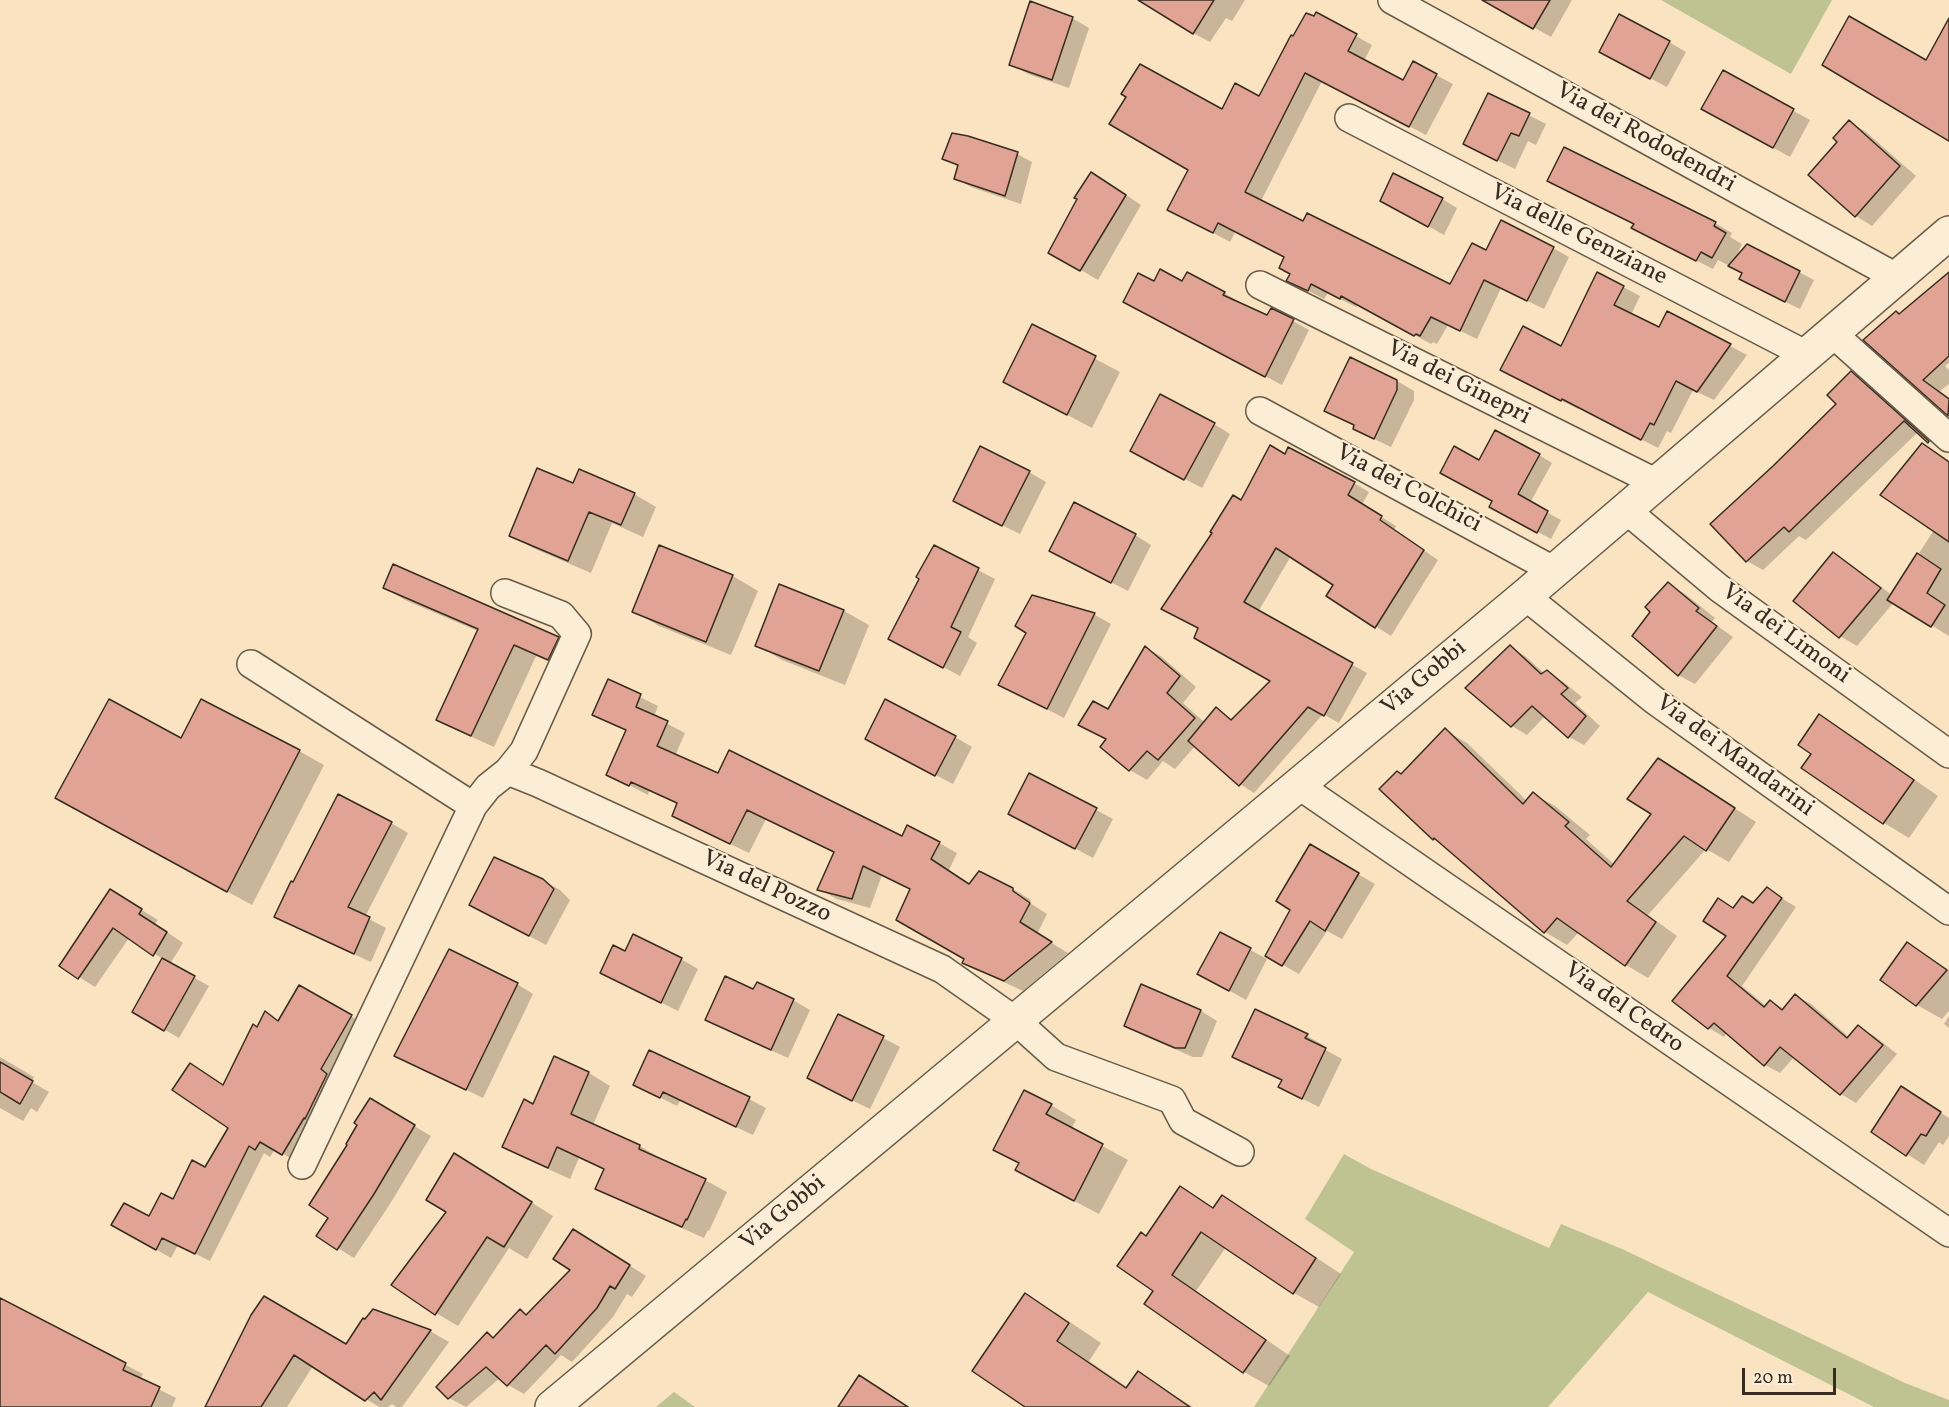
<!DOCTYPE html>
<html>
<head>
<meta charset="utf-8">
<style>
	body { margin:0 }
	#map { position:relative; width:1949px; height:1407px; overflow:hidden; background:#fae3c1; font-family:Vollkorn,serif }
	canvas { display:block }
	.scale { position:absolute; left:1742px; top:1368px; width:94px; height:27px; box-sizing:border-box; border:3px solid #382c21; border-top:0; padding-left:8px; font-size:18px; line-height:21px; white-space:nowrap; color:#382c21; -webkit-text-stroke:4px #fcedd7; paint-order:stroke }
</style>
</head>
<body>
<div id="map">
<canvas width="1949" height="1407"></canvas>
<div class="scale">20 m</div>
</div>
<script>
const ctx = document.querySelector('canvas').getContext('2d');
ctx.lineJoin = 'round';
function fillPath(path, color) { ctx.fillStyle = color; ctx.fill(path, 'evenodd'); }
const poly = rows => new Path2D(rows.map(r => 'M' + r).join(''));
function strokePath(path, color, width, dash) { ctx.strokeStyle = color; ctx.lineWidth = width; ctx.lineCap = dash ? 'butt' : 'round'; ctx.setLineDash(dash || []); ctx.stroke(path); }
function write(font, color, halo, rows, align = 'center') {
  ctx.font = font + ' Vollkorn,serif'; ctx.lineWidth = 4.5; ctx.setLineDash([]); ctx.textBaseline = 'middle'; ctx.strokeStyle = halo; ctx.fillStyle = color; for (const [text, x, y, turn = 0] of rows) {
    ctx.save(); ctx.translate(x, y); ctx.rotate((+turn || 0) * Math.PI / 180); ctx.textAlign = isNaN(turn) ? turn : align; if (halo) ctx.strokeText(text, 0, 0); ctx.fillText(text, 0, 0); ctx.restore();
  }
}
fillPath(poly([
	[1661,0,1832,0,1791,74],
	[1344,1154,1371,1169,1549,1248,1561,1224,1622,1249,1905,1383,1949,1400,1949,1407,1874,1407,1648,1292,1548,1407,1254,1407,1354,1252,1305,1219],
	[674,1392,695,1407,656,1407]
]), '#bfc392');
fillPath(poly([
	[1158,0,1245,0,1232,21,1226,18,1210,42,1193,33],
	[1485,0,1572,0,1551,37],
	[1072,18,1089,28,1069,88,1028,74,1011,64],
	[1356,36,1372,45,1364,61,1404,82,1436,75,1453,84,1426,135,1322,81,1261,201,1303,223,1451,286,1487,252,1553,248,1569,257,1544,309,1501,288,1477,339,1448,325,1437,344,1433,342,1431,344,1358,304,1356,307,1328,293,1324,299,1305,289,1292,274,1286,258,1235,232,1230,242,1185,218,1222,111,1260,98],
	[1669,42,1686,52,1667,87,1618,61],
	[1723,72,1810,120,1790,157,1719,118],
	[1489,95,1546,124,1536,145,1528,141,1515,169,1482,153],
	[1849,122,1866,132,1916,176,1872,226,1856,216,1810,175,1840,142],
	[1017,154,1032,162,1021,204,971,187,955,178,959,167,944,158],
	[1108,183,1141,205,1098,280,1050,252],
	[1442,199,1457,208,1444,235,1382,200],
	[1715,223,1732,233,1730,237,1742,244,1734,261,1748,245,1814,280,1800,309,1755,287,1743,273,1718,260,1713,269,1650,237],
	[1949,274,1949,363,1945,366,1949,370,1949,384,1940,391,1949,398,1949,415,1865,340,1897,312,1901,315],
	[1155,283,1224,293,1240,302,1239,304,1267,317,1293,321,1309,330,1282,385,1141,311],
	[1623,287,1640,296,1631,315,1660,329,1668,313,1747,355,1714,400,1693,390,1671,433,1667,431,1658,448,1579,407,1578,409,1519,379,1561,348],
	[1033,326,1120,372,1092,428,1005,382],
	[1852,373,1868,383,1940,448,1929,441,1918,432,1806,540,1799,536,1763,570,1747,561,1774,467,1838,404],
	[1397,381,1414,391,1414,400,1391,447,1372,438],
	[1214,424,1230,434,1202,488,1149,460],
	[1922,445,1949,461,1949,636,1894,602,1857,646,1840,636,1833,554,1850,564,1892,595,1934,530],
	[1539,455,1552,463,1530,503,1561,520,1551,539,1504,514,1494,501,1480,462],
	[1286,456,1354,483,1369,492,1362,505,1396,526,1394,530,1438,560,1391,636,1328,596,1335,585,1291,556,1258,612,1367,673,1339,723,1323,714,1254,793,1240,784,1196,745,1175,769,1163,761,1147,780,1130,770,1103,746,1108,740,1109,711,1146,648,1162,657,1196,687,1183,703,1205,723,1216,709,1233,720,1272,681,1196,637,1242,502],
	[1029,472,1046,482,1020,534,971,510],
	[574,485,634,494,656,507,643,537,612,523,591,573,533,548,511,535],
	[1135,535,1151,545,1128,591,1068,560],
	[660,547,733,576,758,591,731,655,659,626,634,611],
	[934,547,995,579,968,637,977,643,960,676,907,648,921,579],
	[1668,584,1685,594,1715,618,1712,622,1733,637,1695,684,1678,675,1652,612],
	[780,586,844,611,869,625,845,685,782,660,757,645],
	[385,588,558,638,580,651,571,671,536,656,494,747,461,732,438,719,478,631,407,601],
	[1033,597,1095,615,1111,624,1064,718,1017,694],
	[1510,647,1525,656,1545,674,1547,672,1562,681,1582,697,1575,703,1600,726,1584,745,1569,737,1545,716,1527,735,1512,726,1467,687],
	[608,681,658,706,654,717,685,733,675,756,719,775,902,838,939,843,957,853,949,870,970,885,1013,889,1031,900,1030,903,1047,914,1037,934,1068,953,1023,991,982,972,964,962,966,958,911,890,882,875,870,908,837,899,819,889,835,853,766,819,749,853,691,825,678,804,649,791,648,795,608,774,627,731,594,714],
	[1820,716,1845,731,1938,796,1909,838,1884,823,1803,767,1813,753],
	[1445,730,1467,743,1527,801,1533,794,1555,806,1590,835,1586,839,1615,865,1653,814,1659,760,1756,822,1729,862,1706,849,1648,915,1677,936,1648,978,1626,965,1579,932,1567,945,1545,932,1444,845,1433,839,1402,775],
	[955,737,972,747,953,784,883,748],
	[182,741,299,751,324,765,252,905,81,812],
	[1030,775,1113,819,1093,858,1026,822],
	[391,823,408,833,365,917,386,928,371,962,293,926,276,917],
	[1310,846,1375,884,1342,939,1327,931,1299,974,1267,956,1292,909],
	[542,880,560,890,570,900,546,945,488,914],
	[1767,889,1796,907,1742,986,1766,1006,1771,1001,1784,1009,1796,996,1811,1004,1849,1037,1858,1027,1873,1035,1897,1054,1856,1103,1841,1094,1794,1057,1780,1073,1765,1065,1727,1032,1724,1037,1709,1028,1734,909,1754,904],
	[127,901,158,920,155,924,183,943,170,964,209,986,179,1038,134,1012,163,959,129,938,95,987,79,977],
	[1221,934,1267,959,1246,1000,1216,983],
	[1908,944,1949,970,1949,1011,1942,1019,1917,1005],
	[626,953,681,959,698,969,678,1011,602,973],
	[517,984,533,994,483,1098,413,1064],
	[1142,986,1201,1011,1217,1021,1202,1057,1193,1057,1142,1035,1126,1025],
	[300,987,366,1025,297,1162,275,1149,270,1157,264,1153,210,1261,178,1245,171,1258,113,1225,149,1219,173,1201,206,1168,230,1127,224,1086,265,1013,280,1022],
	[754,991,793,1000,810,1010,788,1058,724,1029,707,1020],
	[1255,1011,1307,1036,1323,1045,1322,1048,1342,1059,1319,1107,1297,1096,1283,1080],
	[1949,1016,1949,1028,1944,1024],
	[883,1038,900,1047,870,1109,825,1087],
	[0,1057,34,1077,32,1082,49,1092,37,1112,31,1108,23,1121,0,1108],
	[554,1058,589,1073,610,1086,593,1125,640,1146,661,1159,661,1160,705,1180,727,1192,709,1231,708,1230,704,1238,619,1200,597,1188,605,1170,579,1158,570,1179,526,1159,504,1147,534,1106],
	[635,1085,749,1099,766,1108,753,1135,680,1101,677,1106],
	[1902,1088,1949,1118,1949,1136,1943,1145,1939,1142,1924,1165,1873,1132],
	[370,1100,431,1136,390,1204,354,1258,318,1236,330,1217,349,1145],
	[1051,1105,1076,1120,1071,1129,1128,1160,1099,1214,1042,1184,1020,1164,995,1149],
	[477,1168,553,1216,527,1259,509,1248,458,1326,436,1313,448,1212],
	[1222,1197,1247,1212,1341,1274,1319,1307,1294,1293,1226,1247,1196,1291,1290,1356,1269,1386,1244,1372,1155,1291,1147,1237,1214,1209],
	[590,1240,646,1276,632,1297,627,1294,613,1317,572,1362,561,1355,524,1394,508,1385,500,1378,466,1407,449,1398,487,1334,495,1339,520,1311,528,1315,572,1269],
	[1025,1295,1058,1314,1101,1343,1089,1361,1127,1387,1138,1373,1193,1407,1028,1407],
	[0,1300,143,1374,140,1380,176,1398,172,1407,0,1407],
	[252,1316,347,1346,430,1331,449,1342,402,1407,396,1407,392,1404,388,1407,379,1407,313,1366,287,1407,208,1407]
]), '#0003');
const building = poly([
	[1138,0,1214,0,1193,34,1138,0],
	[1482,0,1550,0,1533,29,1482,0],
	[1030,1,1073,17,1052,80,1009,65,1030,1],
	[1316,12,1357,34,1348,51,1403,80,1413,61,1437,74,1409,127,1305,73,1245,192,1303,221,1307,213,1450,284,1472,243,1486,250,1501,220,1554,247,1527,301,1484,280,1460,331,1431,317,1420,336,1416,334,1414,336,1341,296,1340,299,1311,284,1308,291,1286,281,1290,274,1279,268,1284,257,1218,223,1213,233,1167,210,1188,170,1109,124,1126,97,1121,94,1140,64,1222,109,1235,83,1259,96,1291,35,1293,36,1306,13,1314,16,1316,12],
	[1619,14,1670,41,1650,79,1599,52,1619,14],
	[1849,16,1926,60,1949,18,1949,141,1822,65,1849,16],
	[1723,70,1794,109,1773,148,1701,109,1723,70],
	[1488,93,1530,113,1519,136,1511,133,1497,161,1463,144,1488,93],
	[1849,120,1900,166,1855,217,1808,175,1837,142,1833,138,1849,120],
	[952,133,968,136,1018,152,1005,196,954,179,958,165,942,159,952,133],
	[1564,147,1716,222,1714,226,1726,233,1712,258,1701,252,1696,261,1631,228,1634,224,1547,181,1564,147],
	[1091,172,1126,195,1080,271,1048,253,1077,199,1074,198,1091,172],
	[1393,173,1443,198,1428,227,1380,201,1393,173],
	[1747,244,1800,271,1785,302,1739,279,1742,273,1728,266,1747,244],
	[1160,269,1182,281,1187,272,1225,292,1223,295,1267,315,1271,308,1294,319,1265,377,1123,302,1138,273,1154,281,1160,269],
	[1597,272,1624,286,1614,305,1659,327,1667,311,1731,344,1697,392,1676,381,1654,425,1650,423,1641,440,1562,399,1561,401,1500,370,1523,326,1561,346,1597,272],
	[1949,272,1949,356,1923,380,1949,399,1948,416,1863,340,1896,311,1899,314,1949,272],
	[1032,324,1096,356,1067,415,1003,382,1032,324],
	[1350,357,1397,380,1397,390,1374,439,1353,429,1354,425,1324,411,1350,357],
	[1851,371,1929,441,1928,443,1904,421,1789,532,1784,527,1746,562,1710,524,1773,466,1836,404,1827,395,1851,371],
	[1160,394,1215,423,1184,480,1130,451,1160,394],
	[1495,430,1540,454,1518,494,1548,511,1537,533,1489,507,1492,501,1440,473,1454,446,1479,460,1495,430],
	[1922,443,1949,462,1949,542,1880,495,1922,443],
	[1270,445,1285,454,1288,447,1355,482,1348,495,1382,516,1380,520,1424,550,1375,628,1326,596,1333,585,1276,548,1244,602,1353,663,1324,716,1308,707,1239,786,1188,741,1216,707,1231,720,1270,681,1194,638,1198,628,1161,609,1212,533,1210,532,1233,495,1241,500,1270,445],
	[980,446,1030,471,1002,526,953,501,980,446],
	[537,468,573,483,579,469,635,493,621,525,589,512,568,561,509,536,537,468],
	[1074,502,1136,534,1111,583,1049,551,1074,502],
	[659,545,733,575,706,642,632,612,659,545],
	[934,545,979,568,951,627,961,632,943,668,888,639,919,579,916,577,934,545],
	[1833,552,1881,588,1839,638,1793,601,1833,552],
	[1917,553,1941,569,1927,593,1945,605,1931,627,1887,600,1917,553],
	[393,564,559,637,548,660,514,645,471,736,436,720,478,629,383,588,393,564],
	[1668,582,1699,608,1696,611,1717,626,1678,676,1632,636,1650,612,1645,607,1668,582],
	[779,584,844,610,819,671,755,646,779,584],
	[1032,595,1095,613,1047,709,998,685,1026,633,1015,626,1032,595],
	[1510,645,1541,674,1547,670,1568,688,1561,694,1586,716,1568,738,1532,706,1511,727,1465,688,1510,645],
	[1145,646,1180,676,1167,693,1195,718,1158,760,1147,751,1129,771,1100,747,1106,739,1078,725,1093,701,1108,709,1145,646],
	[608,679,641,694,636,707,668,721,657,746,718,773,729,750,902,836,907,825,940,842,931,859,969,884,979,871,1013,888,1013,891,1030,903,1020,922,1052,942,1004,981,962,963,964,959,896,920,910,889,863,866,852,899,817,890,834,852,747,810,730,844,672,816,677,803,631,782,629,786,606,775,626,730,592,715,608,679],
	[109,699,181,738,201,699,300,750,227,892,55,798,109,699],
	[885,699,956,736,935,776,865,739,885,699],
	[1819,714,1914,780,1883,824,1801,768,1811,754,1798,745,1819,714],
	[1445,728,1523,804,1533,792,1569,822,1565,826,1611,867,1651,814,1627,799,1658,758,1735,808,1706,851,1684,836,1627,901,1656,922,1625,966,1557,918,1544,933,1434,838,1433,840,1379,789,1397,771,1401,774,1445,728],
	[1029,773,1097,808,1075,849,1008,814,1029,773],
	[338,794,392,822,348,907,370,917,354,954,274,917,291,881,293,882,338,794],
	[1310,844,1359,873,1325,931,1310,921,1282,966,1265,956,1290,910,1276,901,1310,844],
	[494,857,543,879,554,889,529,936,469,905,494,857],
	[1767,887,1782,898,1727,976,1764,1007,1770,1000,1782,1010,1795,994,1847,1038,1858,1025,1883,1045,1840,1095,1780,1047,1764,1066,1714,1023,1708,1029,1672,1001,1726,936,1703,921,1718,898,1733,908,1742,896,1753,903,1767,887],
	[110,889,142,909,139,914,167,932,153,956,113,928,78,979,59,966,110,889],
	[1220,932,1251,948,1229,991,1197,974,1220,932],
	[633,934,682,958,661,1003,600,973,613,945,625,951,633,934],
	[1907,942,1947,970,1916,1006,1880,980,1907,942],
	[449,949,518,983,466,1090,394,1056,449,949],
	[162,958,195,976,164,1031,132,1012,162,958],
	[725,976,753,989,757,982,794,999,771,1050,705,1020,725,976],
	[1141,984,1201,1010,1185,1048,1175,1048,1124,1026,1141,984],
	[299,985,352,1015,321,1069,327,1074,305,1119,304,1118,282,1155,260,1142,255,1150,249,1146,195,1254,162,1238,156,1250,111,1225,124,1203,149,1216,161,1193,173,1199,192,1160,205,1167,228,1128,172,1090,190,1063,223,1085,253,1024,257,1027,265,1011,278,1021,299,985],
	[1255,1009,1308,1034,1305,1038,1326,1048,1302,1099,1278,1087,1282,1080,1232,1057,1255,1009],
	[838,1014,884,1036,852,1101,807,1078,838,1014],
	[649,1050,750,1097,736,1127,663,1092,660,1098,633,1085,649,1050],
	[554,1056,589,1072,571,1114,640,1145,639,1149,706,1179,687,1220,686,1219,682,1227,595,1189,604,1169,557,1147,548,1168,502,1147,524,1099,533,1104,554,1056],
	[0,1062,33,1081,20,1104,0,1092,0,1062],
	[1901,1086,1941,1112,1926,1136,1921,1134,1906,1156,1871,1132,1901,1086],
	[1024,1090,1052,1104,1046,1114,1103,1144,1074,1201,1015,1170,1019,1163,993,1150,1024,1090],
	[370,1098,415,1125,374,1194,337,1250,316,1236,328,1218,309,1205,347,1145,346,1144,357,1125,354,1123,370,1098],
	[454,1153,532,1202,504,1247,487,1237,435,1315,391,1285,446,1212,426,1200,454,1153],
	[1180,1186,1213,1208,1222,1195,1316,1258,1293,1294,1201,1232,1172,1275,1266,1340,1243,1373,1144,1304,1153,1291,1117,1266,1141,1232,1146,1236,1180,1186],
	[573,1229,630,1265,615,1289,610,1286,597,1308,555,1354,546,1345,507,1386,486,1367,448,1399,436,1387,487,1332,493,1338,520,1309,526,1315,570,1270,553,1259,573,1229],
	[1025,1293,1069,1323,1057,1341,1126,1388,1138,1371,1190,1407,1025,1407,972,1371,1025,1293],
	[264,1296,346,1344,363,1318,365,1319,373,1309,431,1330,381,1400,374,1392,365,1401,294,1355,261,1407,205,1407,251,1315,264,1296],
	[0,1298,126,1363,123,1370,160,1387,151,1407,0,1407,0,1298],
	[859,1375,908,1407,838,1407,859,1375]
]);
fillPath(building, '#e1a494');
strokePath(building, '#382c21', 1.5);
const minor = poly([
	[1392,0,1898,278],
	[1349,118,1807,355],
	[1260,285,1657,483],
	[1832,333,1949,438],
	[1260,411,1555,571],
	[1626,510,1719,588,1949,754],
	[1525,596,1654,700,1949,911],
	[251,664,473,806],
	[508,771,538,783,942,969,1016,1021,1056,1057,1172,1100,1183,1121,1240,1152],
	[1298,785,1949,1233],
	[302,1165,473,806,488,787,508,771,524,751,577,634,561,615,505,593]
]);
const tertiary = poly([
	[552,1407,1525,596,1949,233]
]);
strokePath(minor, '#685a49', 30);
strokePath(tertiary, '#685a49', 36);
strokePath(minor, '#fcedd7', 27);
strokePath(tertiary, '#fcedd7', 33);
write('24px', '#382c21', '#fcedd7', [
	["Via dei Rododendri",1645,139,29],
	["Via delle Genziane",1578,236,27],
	["Via dei Ginepri",1458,384,27],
	["Via dei Colchici",1408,490,28],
	["Via dei Limoni",1785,635,36],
	["Via Gobbi",1425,679,-40],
	["Via dei Mandarini",1734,757,36],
	["Via del Pozzo",766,888,25],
	["Via del Cedro",1623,1009,35],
	["Via Gobbi",784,1214,-40]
]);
</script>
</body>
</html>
